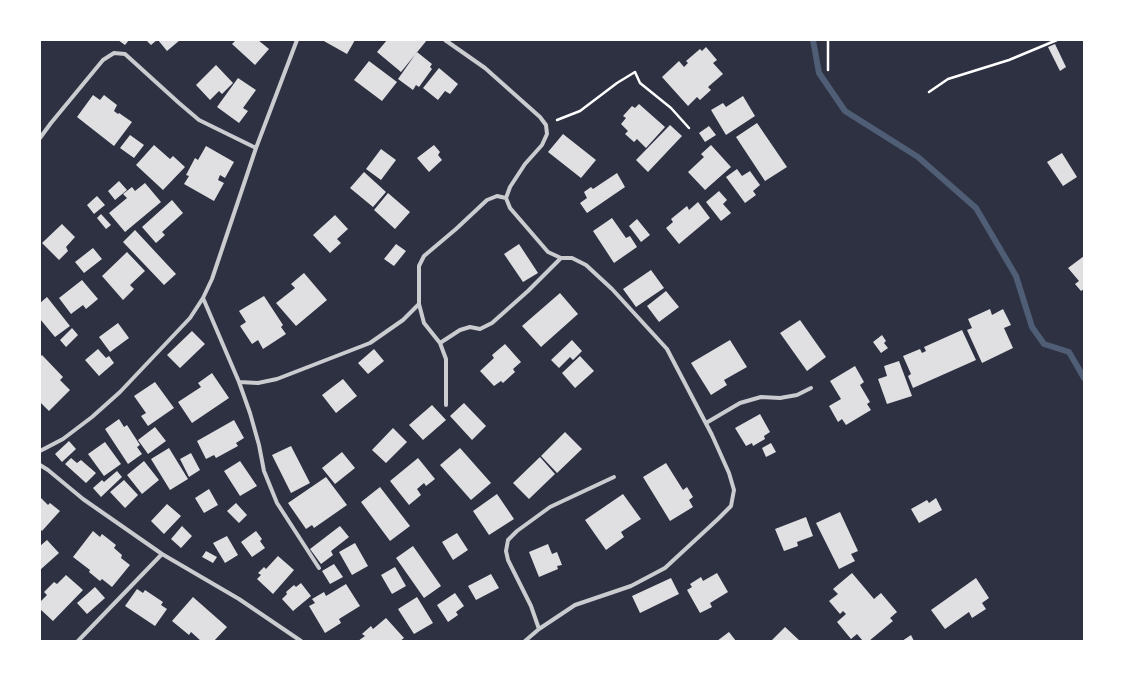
<!DOCTYPE html>
<html>
<head>
<meta charset="utf-8">
<style>
	body { margin:0 }
	#map { position:relative; width:1124px; height:681px; overflow:hidden; background:#2d3142; font-family:"Roboto Condensed",sans-serif }
	canvas { display:block }
	.frame { position:absolute; inset:0; border:41px solid #fff; pointer-events:none }
</style>
</head>
<body>
<div id="map">
<canvas width="1124" height="681"></canvas>
<div class="frame"></div>
</div>
<script>
const ctx = document.querySelector('canvas').getContext('2d');
ctx.lineJoin = 'round';
const poly = rows => new Path2D(rows.map(r => 'M' + r).join(''));
function strokePath(path, color, width, dash) { ctx.strokeStyle = color; ctx.lineWidth = width; ctx.lineCap = dash ? 'butt' : 'round'; ctx.setLineDash(dash || []); ctx.stroke(path); }
function fillPath(path, color) { ctx.fillStyle = color; ctx.fill(path, 'evenodd'); }
strokePath(poly([
	[813,40,819,73,845,111,918,157,976,208,1016,276,1032,327,1044,344,1069,352,1084,378]
]), '#4f5d75', 6);
fillPath(poly([
	[118,40,129,40,125,45],
	[146,40,157,40,151,45],
	[158,40,180,40,167,51],
	[236,40,258,40,269,49,255,65,232,44],
	[322,40,355,40,347,54],
	[387,40,427,40,401,72,377,52],
	[1055,44,1066,67,1060,71,1048,47],
	[706,47,717,60,713,63,723,74,708,87,711,90,700,100,697,97,688,106,662,77,679,61,684,67,688,63,686,61,700,49,702,51],
	[417,52,432,64,430,67,432,69,419,87,416,85,413,90,398,79],
	[369,61,397,82,382,101,354,80],
	[216,65,233,83,222,94,219,91,210,100,196,85],
	[439,68,458,84,450,94,445,91,438,100,423,88],
	[238,78,256,90,243,108,248,111,239,123,217,107],
	[93,95,100,100,104,95,117,105,114,111,118,114,119,113,132,122,114,146,77,117],
	[743,96,755,116,726,135,711,110,723,103,726,107],
	[639,104,665,127,646,148,637,139,634,142,625,134,628,131,621,124,626,118,623,116,632,106,635,108],
	[757,123,787,167,765,181,736,137],
	[670,125,682,136,648,172,636,160],
	[709,126,716,135,705,142,699,133],
	[563,134,596,160,581,178,548,152],
	[130,135,144,145,134,158,120,148],
	[154,145,170,159,173,156,185,167,163,190,136,165],
	[434,145,440,152,438,155,442,160,429,172,417,158],
	[711,145,731,167,705,190,688,172,704,157,701,154],
	[206,146,234,162,225,178,220,175,218,180,224,183,214,201,184,184,189,176,186,175,195,158,198,160],
	[381,149,396,160,381,180,366,169],
	[1062,153,1077,177,1063,186,1047,162],
	[737,169,742,176,750,171,760,185,753,191,756,195,745,203,726,177],
	[364,172,386,192,373,207,350,188],
	[617,173,625,187,587,213,580,203,587,198,584,192,591,187,593,189],
	[119,181,127,190,115,200,108,191],
	[145,183,161,202,125,232,109,213,127,198,123,194,132,187,135,191],
	[719,191,727,200,723,204,731,213,721,221,706,202],
	[388,193,410,212,395,229,374,210],
	[97,196,105,205,94,214,87,205],
	[172,200,183,213,162,232,165,235,156,243,142,227],
	[698,202,710,218,679,244,666,228,673,222,671,219,687,206,689,210],
	[101,214,111,225,106,229,97,218],
	[335,215,348,229,337,239,341,243,330,253,313,235],
	[612,218,626,238,630,236,637,247,614,263,593,231],
	[637,219,650,235,641,242,629,226],
	[62,224,75,237,66,247,68,251,59,260,42,243],
	[135,230,176,274,164,285,123,242],
	[396,244,406,251,394,266,384,259],
	[519,244,538,273,523,282,504,254],
	[93,248,102,259,84,273,75,262],
	[127,252,145,271,130,285,134,289,123,300,102,276],
	[1084,256,1084,289,1081,291,1075,284,1079,281,1068,268],
	[651,270,664,288,636,307,623,289],
	[304,273,327,300,296,326,276,303,295,288,291,284],
	[82,280,98,299,86,309,83,305,71,314,59,298],
	[666,291,679,307,659,322,647,306],
	[560,293,578,314,541,347,522,326],
	[264,296,283,325,281,327,286,334,263,349,258,340,252,344,240,326,246,322,239,311],
	[47,297,70,326,55,337,40,319,40,303],
	[990,309,992,315,1003,309,1011,325,1004,328,1013,348,982,363,967,330,972,328,968,319],
	[800,320,826,357,807,371,780,333],
	[118,323,129,338,110,352,99,337],
	[72,328,78,335,66,347,60,340],
	[962,330,976,360,913,388,908,376,911,374,903,356,920,349,922,353,926,351,924,347],
	[192,331,205,344,180,368,167,355],
	[882,335,886,341,884,343,888,348,881,353,873,342],
	[572,340,582,351,573,360,570,357,559,368,551,360],
	[730,340,747,367,724,380,727,385,711,395,691,363],
	[505,344,521,362,513,369,515,372,503,383,501,381,494,386,480,371,494,358,492,355],
	[98,349,106,358,109,356,114,363,99,376,85,360],
	[374,349,384,361,368,374,358,363],
	[42,355,63,377,60,380,70,390,49,411,40,402,40,357],
	[580,356,594,371,575,388,562,373],
	[899,361,912,396,887,404,878,379,887,376,884,366],
	[855,366,864,382,860,385,870,402,867,404,871,410,846,425,842,419,838,422,829,406,841,399,830,381],
	[212,373,229,398,192,423,178,402,201,387,198,383],
	[343,379,357,396,336,413,322,395],
	[155,382,174,408,148,426,141,416,146,413,134,396],
	[464,403,486,426,472,440,450,416],
	[432,405,446,420,423,440,409,425],
	[760,414,770,432,764,436,765,439,753,446,752,443,746,446,735,428],
	[119,419,124,427,127,425,140,445,137,447,142,454,128,464,105,429],
	[234,420,244,438,236,443,238,446,216,458,214,455,206,459,197,441],
	[155,427,166,441,148,454,138,440],
	[393,428,407,442,386,463,372,450],
	[565,432,582,449,557,473,541,456],
	[69,441,76,449,62,462,55,454],
	[105,442,121,464,104,476,88,454],
	[771,443,776,452,766,457,762,448],
	[291,446,310,483,291,493,272,455],
	[169,448,188,479,170,490,151,459],
	[460,448,491,483,471,500,440,465],
	[342,452,355,468,335,484,322,468],
	[191,453,200,470,189,477,180,459],
	[540,457,555,474,529,499,513,483],
	[71,458,77,463,81,460,96,473,86,483,65,464],
	[418,458,435,479,426,486,424,483,417,489,421,495,409,505,390,481],
	[144,461,159,480,142,494,127,475],
	[240,461,257,486,240,496,224,471],
	[666,463,683,490,687,487,693,497,689,500,693,507,670,521,643,477],
	[117,471,122,477,101,497,93,488,102,480,104,482],
	[326,477,347,505,314,528,312,525,306,529,288,503],
	[124,480,138,495,125,508,110,492],
	[380,487,410,526,390,541,361,502],
	[209,489,218,505,204,513,195,498],
	[497,494,514,519,489,535,473,511],
	[623,494,641,519,621,532,624,537,606,550,585,520],
	[40,497,48,505,50,503,60,511,42,531,40,529],
	[936,498,942,510,919,523,911,509,927,500,929,503],
	[236,503,247,515,239,523,227,511],
	[167,504,181,516,164,534,151,521],
	[840,512,858,551,851,554,855,561,839,569,816,523],
	[806,517,813,536,797,542,798,546,784,551,775,529],
	[182,526,192,536,181,548,171,539],
	[340,526,349,537,331,551,333,555,321,564,310,549],
	[93,531,100,537,102,534,116,545,114,548,122,555,121,558,130,565,112,587,102,579,100,581,89,572,90,570,73,557],
	[256,531,262,539,260,541,265,548,252,557,241,542],
	[457,533,468,550,453,560,442,542],
	[227,536,238,555,225,563,213,543],
	[47,540,59,553,40,570,40,546],
	[355,543,368,566,352,575,339,552],
	[548,544,552,554,557,552,562,565,557,566,558,569,539,577,529,552],
	[413,546,441,586,424,598,396,558],
	[206,551,217,557,213,563,202,557],
	[278,556,294,570,273,594,257,579,261,575,258,573,264,567,266,569],
	[334,564,343,577,330,584,322,571],
	[395,567,406,586,392,594,381,575],
	[717,573,728,592,710,603,712,607,700,613,687,590,692,587,690,584,701,577,703,581],
	[852,573,874,599,881,593,897,612,890,618,893,621,869,641,863,641,857,634,851,639,837,622,846,614,843,611,840,614,829,601,838,594,833,589],
	[491,574,499,588,476,600,468,586],
	[66,575,83,590,53,621,40,609,40,602,47,595,44,592,54,582,57,584],
	[671,578,679,594,640,613,632,596],
	[976,578,989,598,982,603,986,609,972,618,969,612,945,629,931,610],
	[301,583,311,596,293,611,282,599,287,594,286,592,294,585,296,587],
	[346,584,360,606,339,619,341,623,325,633,309,606,315,603,312,599,324,592,326,596],
	[95,587,105,598,87,614,77,603],
	[137,589,143,593,145,590,163,602,161,605,167,609,155,626,125,606],
	[455,593,464,606,456,612,458,615,448,622,437,605],
	[193,597,227,627,214,641,201,641,191,632,189,635,172,621],
	[417,597,433,623,414,634,398,609],
	[386,618,404,638,400,641,358,641,365,636,362,634,371,626,373,629],
	[785,627,800,641,771,641],
	[729,632,736,641,717,641],
	[911,635,914,641,902,641]
]), '#e0e0e3');
strokePath(poly([
	[828,40,828,70],
	[929,92,948,79,1009,60,1057,40],
	[557,120,580,111,617,83,635,72,640,83,671,108,689,128]
]), '#fff', 2.5);
strokePath(poly([
	[445,40,485,68,540,117,546,125,547,134,542,145,525,164,510,187,506,198,510,208,548,252,561,258,572,258,586,265,612,289,667,349,712,435,729,473,734,490,731,506,718,519,665,568,631,586,575,605,539,629,525,641],
	[40,138,51,123,103,60,114,53,125,54,179,103,199,120,256,148],
	[203,298,239,382,250,413,259,445,264,471,277,503,319,568],
	[440,343,460,330,470,327,480,329,492,323,528,291,561,258],
	[239,382,258,383,277,379,370,343,403,320,419,304],
	[446,405,446,359,440,343,424,323,419,304,419,266,424,256,456,229,487,200,497,196,506,198],
	[706,423,740,403,761,397,780,398,797,395,811,388],
	[40,451,63,439,92,417,120,392,190,318,203,298,212,279,256,148,297,40],
	[40,465,48,470,83,499,162,554,239,599,301,641],
	[539,629,531,606,508,560,506,551,508,540,517,531,550,507,614,477],
	[78,641,162,554]
]), '#caccd0', 4);
</script>
</body>
</html>
